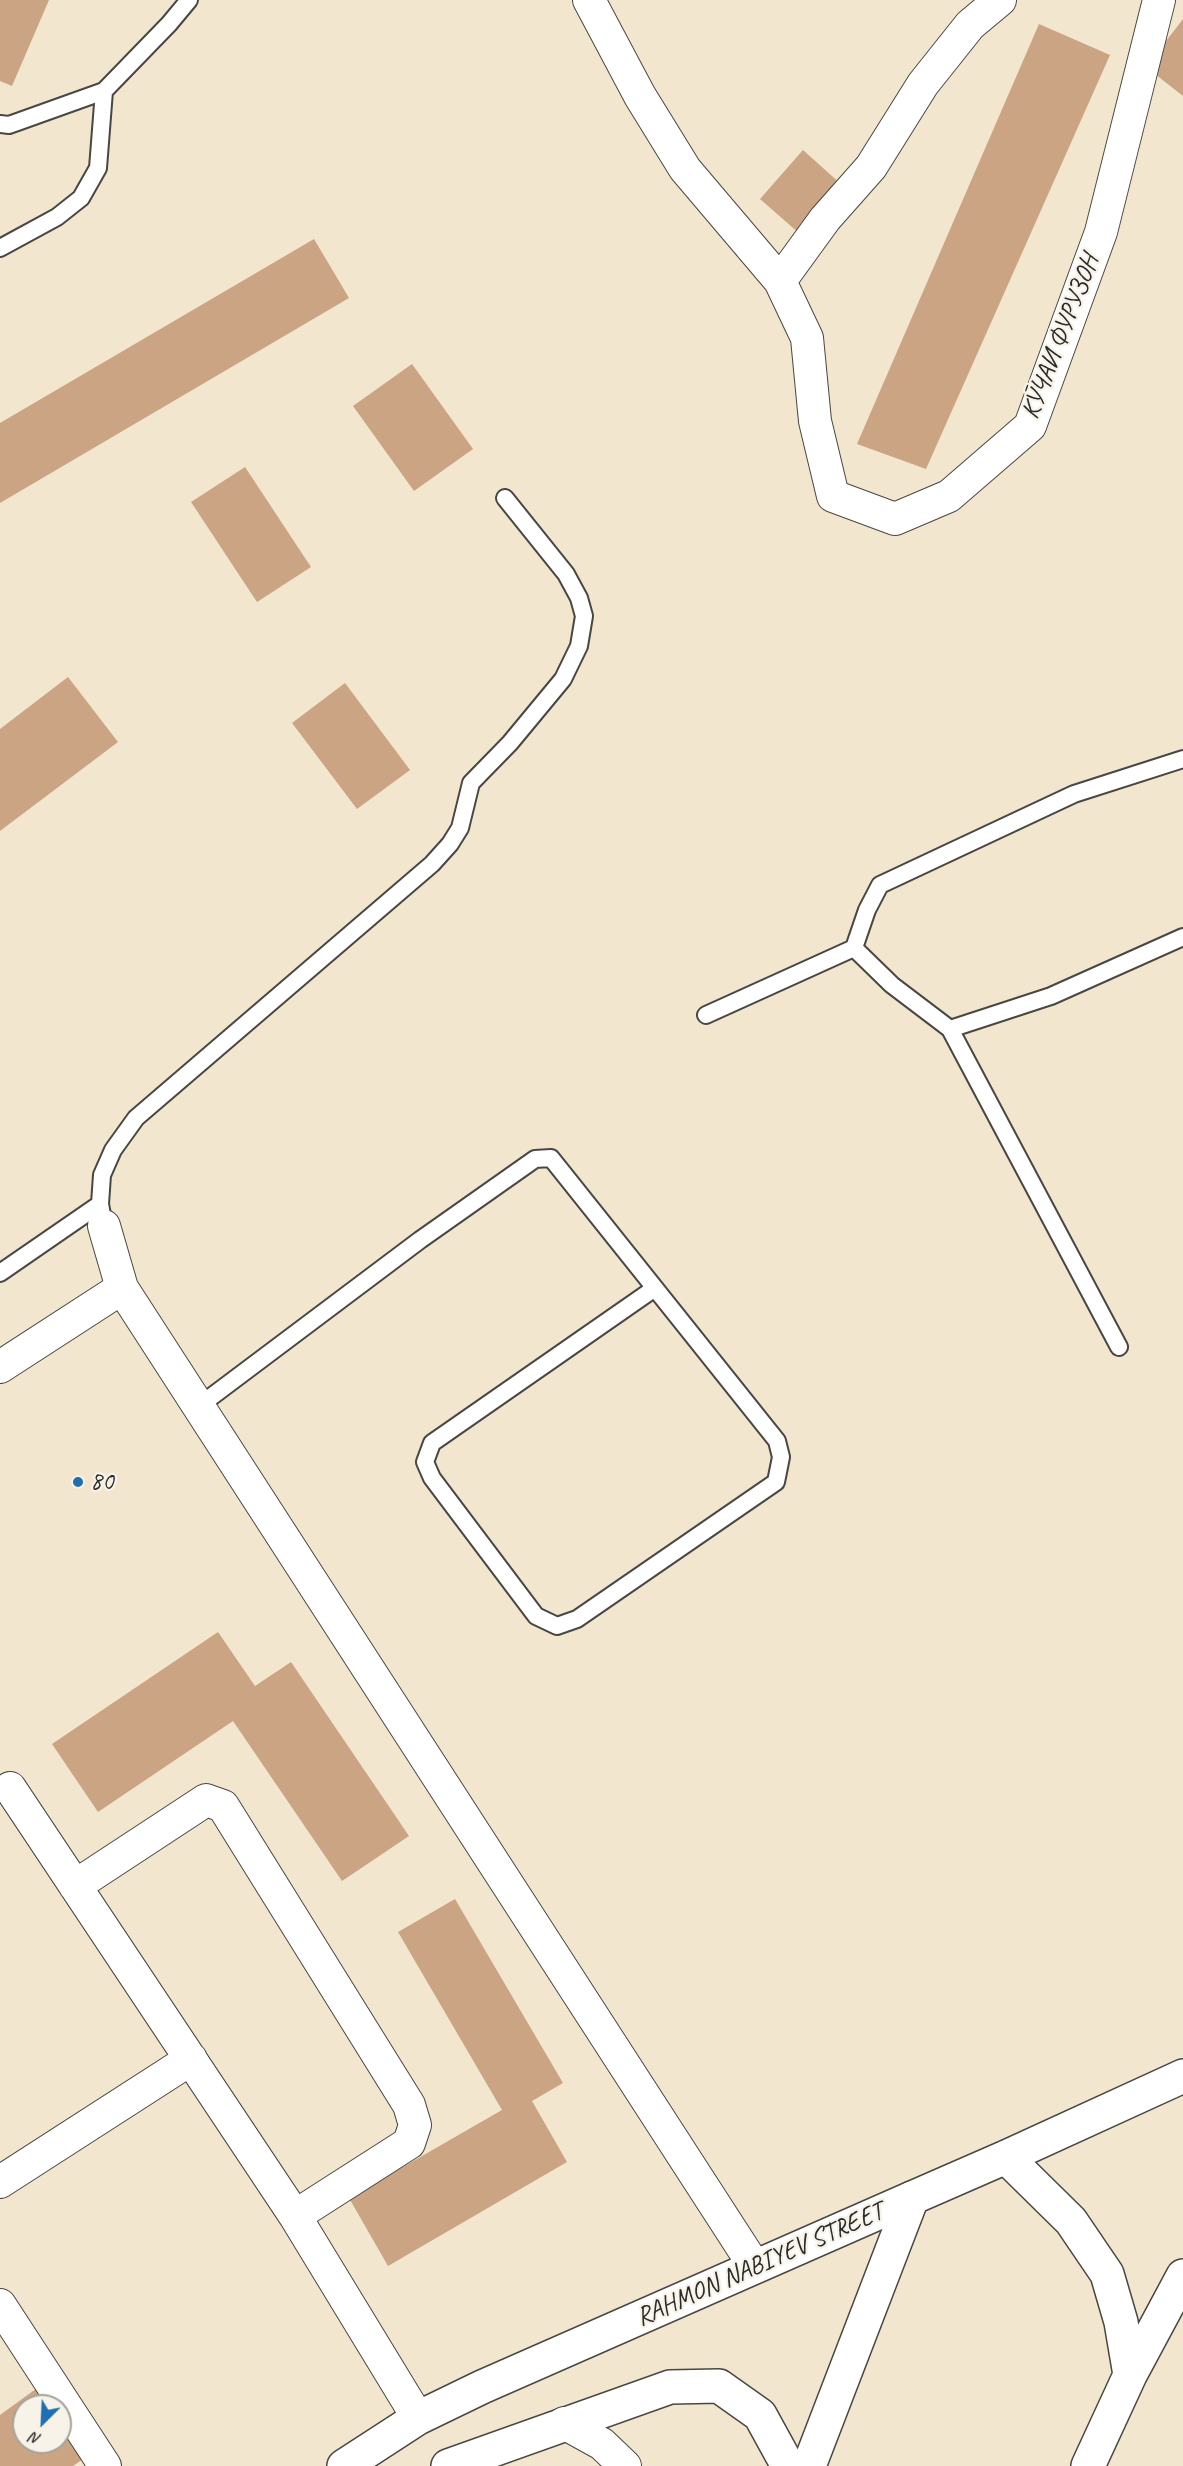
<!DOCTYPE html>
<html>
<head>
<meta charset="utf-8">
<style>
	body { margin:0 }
	#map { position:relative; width:1183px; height:2466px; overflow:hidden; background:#f2e6ce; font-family:Caveat,sans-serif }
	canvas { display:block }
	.north { position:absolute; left:12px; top:2394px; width:60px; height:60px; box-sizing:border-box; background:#f7f3e8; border:2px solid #a5a39c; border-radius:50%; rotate:204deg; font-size:16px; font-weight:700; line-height:24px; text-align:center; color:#2b2b2b }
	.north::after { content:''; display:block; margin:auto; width:21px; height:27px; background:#1f6fb2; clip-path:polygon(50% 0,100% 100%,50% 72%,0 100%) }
</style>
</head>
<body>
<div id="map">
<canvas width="1183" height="2466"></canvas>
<div class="north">N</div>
</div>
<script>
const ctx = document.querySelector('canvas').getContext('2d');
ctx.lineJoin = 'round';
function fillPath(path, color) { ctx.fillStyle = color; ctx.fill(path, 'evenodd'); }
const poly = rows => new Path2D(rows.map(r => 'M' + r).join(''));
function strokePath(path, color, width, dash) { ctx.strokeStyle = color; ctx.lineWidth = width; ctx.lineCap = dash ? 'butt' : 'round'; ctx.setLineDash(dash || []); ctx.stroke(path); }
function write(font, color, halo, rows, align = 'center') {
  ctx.font = font + ' Caveat,sans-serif'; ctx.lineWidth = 4.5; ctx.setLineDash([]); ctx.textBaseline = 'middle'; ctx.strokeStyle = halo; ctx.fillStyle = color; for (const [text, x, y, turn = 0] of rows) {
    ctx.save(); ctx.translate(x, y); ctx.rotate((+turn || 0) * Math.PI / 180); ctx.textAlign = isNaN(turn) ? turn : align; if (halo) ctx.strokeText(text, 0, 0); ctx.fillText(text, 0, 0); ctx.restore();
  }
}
fillPath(poly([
	[0,0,49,0,12,86,0,81],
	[1183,19,1183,96,1146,67],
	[1039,24,1110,55,926,469,857,444],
	[803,150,842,185,800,234,760,199],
	[314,239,349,298,0,503,0,423],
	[412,364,473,449,414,491,353,406],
	[245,467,311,567,257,602,191,502],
	[68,677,118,742,0,831,0,729],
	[345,683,410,770,357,809,292,723],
	[218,1632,255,1686,291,1662,409,1836,342,1881,233,1721,98,1812,52,1744],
	[455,1899,563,2083,532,2101,567,2162,388,2266,349,2198,502,2110,398,1932],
	[44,2383,93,2452,73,2466,0,2466,0,2415],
	[24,2406,60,2406,60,2442,24,2442]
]), '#cba483');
const lane = poly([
	[0,124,9,125,104,91,169,24,189,0],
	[0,248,57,217,81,198,98,168,104,91],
	[1183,759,1074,794,880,885,867,910,854,948,892,985,950,1029,1051,996,1183,937],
	[706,1015,854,948],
	[950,1029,1119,1347],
	[104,1226,100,1204,102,1175,113,1150,136,1118,432,864,450,844,460,828,471,783,510,743,563,679,579,646,584,616,579,598,566,574,505,498],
	[0,1273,100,1204],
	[199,1406,420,1240,535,1159,551,1158,777,1441,781,1457,776,1482,577,1619,557,1626,536,1616,432,1478,425,1462,432,1443,655,1288]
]);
const street = poly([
	[589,0,640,96,685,169,780,281,807,338,815,421,833,496,895,519,949,496,1030,426,1101,232,1159,0],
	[780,281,825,219,871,167,923,84,970,25,1000,0],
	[104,1226,122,1288,755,2267],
	[0,1367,122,1288],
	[10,1788,295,2216],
	[75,1886,206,1800,223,1806,409,2105,415,2125,409,2143,295,2216,418,2418],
	[0,2182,191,2059],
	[0,2305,105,2466],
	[564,2423,602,2444,625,2466]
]);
const secondary = poly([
	[344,2466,418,2418,482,2387,912,2198],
	[448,2466,670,2387,719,2386,760,2415,788,2466]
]);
const primary = poly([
	[1006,2157,1071,2221,1107,2274,1121,2322,1130,2375],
	[809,2466,912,2198,1006,2157,1183,2076],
	[1088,2466,1130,2375,1183,2276]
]);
strokePath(lane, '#494743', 20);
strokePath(street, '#494743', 34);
strokePath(secondary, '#494743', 36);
strokePath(primary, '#494743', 36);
strokePath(lane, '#fff', 16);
strokePath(street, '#fff', 32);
strokePath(secondary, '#fff', 33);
strokePath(primary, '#fff', 33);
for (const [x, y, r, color] of [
	[78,1482,6,"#1f6fb2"]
]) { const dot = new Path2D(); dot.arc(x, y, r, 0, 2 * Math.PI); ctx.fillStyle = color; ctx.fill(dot); strokePath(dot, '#f7f3e8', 2); }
write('26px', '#2b2b2b', '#f7f3e8', [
	["КӮЧАИ ФУРУЗОН",1061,337,-69],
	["RAHMON NABIYEV STREET",760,2265,-24]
]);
write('26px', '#2b2b2b', '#f7f3e8', [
	["80",90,1482]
], 'left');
</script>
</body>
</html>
